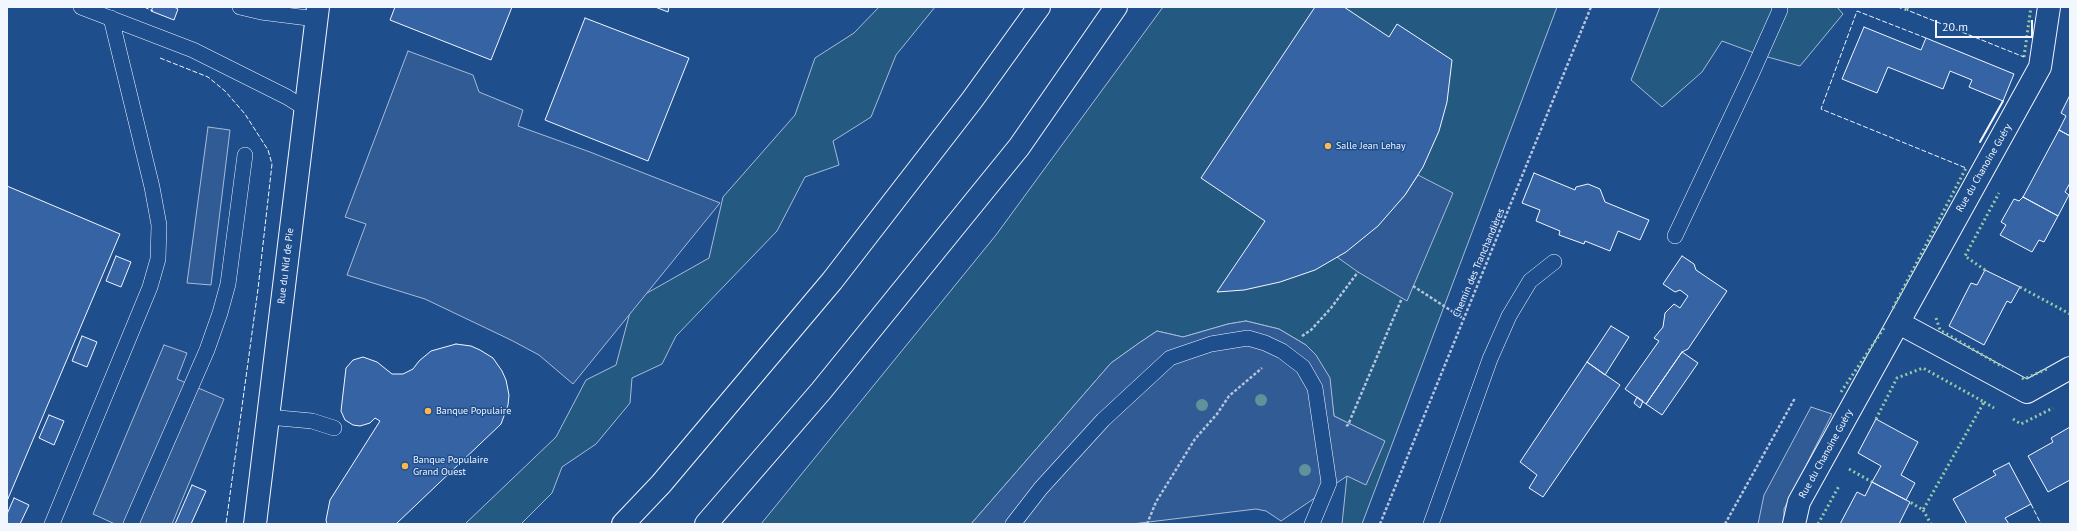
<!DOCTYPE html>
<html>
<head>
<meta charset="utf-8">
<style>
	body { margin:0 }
	#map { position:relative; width:2077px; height:531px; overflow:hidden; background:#1f4e8c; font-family:"PT Sans",sans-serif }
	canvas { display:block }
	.frame { position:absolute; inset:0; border:8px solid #f2f6ff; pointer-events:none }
	.scale { position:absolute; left:1935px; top:20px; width:98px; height:18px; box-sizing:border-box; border:2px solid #f2f6ff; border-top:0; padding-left:5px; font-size:12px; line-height:14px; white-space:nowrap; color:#f2f6ff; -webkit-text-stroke:3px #1f4e8c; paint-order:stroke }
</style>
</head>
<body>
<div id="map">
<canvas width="2077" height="531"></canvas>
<div class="frame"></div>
<div class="scale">20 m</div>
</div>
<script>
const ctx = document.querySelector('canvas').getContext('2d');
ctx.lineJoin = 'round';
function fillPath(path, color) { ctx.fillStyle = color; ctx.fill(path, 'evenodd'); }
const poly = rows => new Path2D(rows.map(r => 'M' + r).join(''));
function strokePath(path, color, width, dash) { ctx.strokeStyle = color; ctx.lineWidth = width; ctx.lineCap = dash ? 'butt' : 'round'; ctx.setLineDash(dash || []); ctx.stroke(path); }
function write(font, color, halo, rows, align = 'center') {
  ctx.font = font + ' "PT Sans",sans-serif'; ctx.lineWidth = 3; ctx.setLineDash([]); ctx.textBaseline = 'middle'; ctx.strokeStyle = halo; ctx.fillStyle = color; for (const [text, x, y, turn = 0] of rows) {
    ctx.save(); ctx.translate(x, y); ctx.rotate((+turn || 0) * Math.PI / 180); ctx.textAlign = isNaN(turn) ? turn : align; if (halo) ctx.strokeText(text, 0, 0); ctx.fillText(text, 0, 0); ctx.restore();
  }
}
const green = poly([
	[879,7,935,7,896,55,871,117,833,141,839,165,805,177,777,231,676,336,662,364,632,378,630,403,596,444,562,467,552,493,521,524,465,524,556,437,586,380,616,365,633,301,709,258,723,197,795,115,815,58,854,33,879,7],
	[1163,7,1557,7,1362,524,1342,524,1347,476,1384,441,1334,416,1329,378,1306,345,1279,329,1246,321,1228,324,1183,337,1157,331,1139,343,1111,363,971,524,761,524,996,235,1163,7],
	[1660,7,1837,7,1843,14,1800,66,1757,54,1722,41,1702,72,1662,107,1631,80,1660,7]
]);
fillPath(green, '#245a82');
strokePath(green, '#a8bbd7', 1);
const parking = poly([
	[408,51,473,75,479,92,523,110,518,126,590,152,720,203,573,384,539,355,511,340,425,299,347,275,366,224,345,217,408,51],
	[208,127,230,130,211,285,187,283,208,127],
	[1418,175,1453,193,1407,301,1358,272,1337,257,1378,225,1405,195,1418,175],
	[1246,321,1279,329,1306,345,1316,355,1330,378,1334,416,1385,441,1366,485,1347,476,1281,521,1266,511,1256,509,1132,524,971,524,1111,363,1139,343,1157,331,1183,337,1228,324,1246,321],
	[164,345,187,353,177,379,224,399,172,524,115,524,93,514,164,345],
	[1811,407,1832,414,1784,509,1784,524,1758,524,1764,495,1811,407]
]);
fillPath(parking, '#305b95');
strokePath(parking, '#a8bbd7', 1);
const building = poly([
	[153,7,174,7,178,9,174,20,151,11,153,7],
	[395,7,512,7,491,60,390,20,395,7],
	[655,7,669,7,668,12,655,7],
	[1315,7,1344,7,1389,37,1397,24,1452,60,1447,102,1439,131,1423,167,1405,195,1378,226,1346,252,1315,270,1280,282,1244,290,1217,292,1265,221,1201,178,1315,7],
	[585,18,689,58,648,161,545,120,585,18],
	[1864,27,1921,50,1926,38,2014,74,2003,101,1969,87,1972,80,1950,71,1943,89,1888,67,1877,93,1842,79,1864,27],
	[2070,95,2070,136,2059,130,2066,116,2061,113,2070,95],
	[2059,130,2070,136,2070,183,2065,192,2069,195,2058,216,2023,197,2059,130],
	[1534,173,1575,190,1576,187,1588,184,1600,189,1605,202,1649,220,1640,240,1618,231,1610,251,1585,241,1584,244,1559,235,1560,231,1536,221,1540,210,1522,203,1534,173],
	[7,186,120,234,7,501,7,186],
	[2023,197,2058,216,2044,242,2039,240,2032,252,2000,235,2006,225,2001,222,2014,199,2019,201,2023,197],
	[116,256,131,262,121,287,106,281,116,256],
	[1682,256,1694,264,1696,270,1727,291,1688,349,1682,352,1646,404,1625,389,1659,341,1654,338,1663,327,1665,313,1674,304,1680,308,1688,296,1680,290,1675,292,1663,284,1682,256],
	[1985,270,2020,287,2011,303,2007,301,1984,345,1949,326,1971,283,1977,285,1985,270],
	[1611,326,1629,337,1605,375,1587,362,1611,326],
	[82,336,97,342,87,367,72,361,82,336],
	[456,344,471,346,480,350,493,358,502,371,506,380,509,395,508,405,501,424,396,524,327,524,326,520,330,500,380,421,375,418,370,423,360,426,353,425,345,420,341,411,346,368,353,360,363,357,377,362,392,374,403,374,413,369,419,361,431,351,456,344],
	[1682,352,1698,363,1662,415,1646,404,1682,352],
	[1587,362,1620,385,1543,497,1529,488,1537,475,1520,462,1587,362],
	[1637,397,1643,401,1640,408,1634,403,1637,397],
	[49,415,64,421,54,445,39,438,49,415],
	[1876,419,1918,442,1901,475,1915,483,1906,500,1872,482,1881,466,1858,453,1876,419],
	[2070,427,2070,480,2048,492,2028,456,2053,442,2051,438,2070,427],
	[2009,463,2031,504,2005,518,2009,524,1967,524,1953,499,1996,475,1993,471,2009,463],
	[1872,482,1910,502,1899,524,1840,524,1857,492,1865,496,1872,482],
	[192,485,206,491,191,524,175,524,192,485],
	[14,498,29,505,20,524,7,524,7,514,14,498]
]);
fillPath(building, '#3563a3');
strokePath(building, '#f2f6ff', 1);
const lane = poly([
	[81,7,193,50,287,97,306,109],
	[240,7,261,12,316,19],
	[1675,236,1751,75,1780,10,1779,7],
	[268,417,312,421,334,428],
	[52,524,150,287,158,259,159,225,152,187,111,18],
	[131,524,207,350,220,313,228,284,245,155],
	[1013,524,1041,488,1103,420,1170,358,1211,344,1248,338,1265,343,1282,351,1303,367,1315,388,1329,483,1312,524],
	[1431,524,1490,359,1509,316,1530,281,1554,262]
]);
const street = poly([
	[1899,323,2027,392,2070,368],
	[255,524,318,7],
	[1794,524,1799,502,2040,67,2049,7]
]);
const highway = poly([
	[623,524,661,484,832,281,972,100,1039,7],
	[706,524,821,391,1019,147,1116,7]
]);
strokePath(lane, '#f2f6ff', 16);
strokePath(street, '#f2f6ff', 24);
strokePath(highway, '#f2f6ff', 24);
strokePath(poly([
	[1413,286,1464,319],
	[1302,336,1311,330,1331,308,1358,272],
	[1346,426,1348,425,1402,298],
	[1147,524,1156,502,1195,439,1217,414,1229,396,1262,368],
	[1380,524,1591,7],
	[1725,524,1795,398]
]), '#b3c4dc', 2.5, [3, 2]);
strokePath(lane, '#1f4e8c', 15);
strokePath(street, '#1f4e8c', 22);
strokePath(highway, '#1f4e8c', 22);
strokePath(poly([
	[1900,7,1907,10],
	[2024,57,2031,7],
	[1985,270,1965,256,1999,193],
	[2020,287,2070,314],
	[1893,308,1966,168],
	[1936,318,1940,330,2003,367],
	[2022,378,2024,379,2049,368],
	[1841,392,1884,328],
	[1984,402,1994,408],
	[1876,419,1897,378,1923,368,1984,402,1923,510,1910,502],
	[2013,419,2021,424,2053,408],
	[1849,469,1872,482],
	[1923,510,1931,524],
	[1818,524,1839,486]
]), '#97c8a6', 3, [2, 3]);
strokePath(poly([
	[144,7,153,11],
	[1909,7,1907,10,2024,57],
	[1926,38,1857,11,1821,109,1966,168],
	[160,58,208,77,225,91,245,114,268,150,272,164,258,289,226,524],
	[2031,504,2041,524]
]), '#f2f6ff', 1, [5, 2]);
strokePath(poly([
	[1980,142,2003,101]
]), '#f2f6ff', 2);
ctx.fillStyle = '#61919a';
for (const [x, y] of [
	[1261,400],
	[1202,405],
	[1305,470]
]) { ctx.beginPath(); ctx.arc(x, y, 6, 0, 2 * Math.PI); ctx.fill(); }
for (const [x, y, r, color] of [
	[1328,146,4,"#ffb74d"],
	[428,411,4,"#ffb74d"],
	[405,466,4,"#ffb74d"]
]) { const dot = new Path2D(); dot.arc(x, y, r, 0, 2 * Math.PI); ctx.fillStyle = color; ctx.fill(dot); strokePath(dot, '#1f4e8c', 1.5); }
write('10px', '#f2f6ff', '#1f4e8c', [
	["Salle Jean Lehay",1336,146],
	["Banque Populaire",436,411],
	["Banque Populaire",413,460],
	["Grand Ouest",413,472]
], 'left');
write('10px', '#f2f6ff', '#1f4e8c', [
	["Rue du Chanoine Guéry",1984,168,-60],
	["Chemin des Tranchandières",1479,263,-67],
	["Rue du Nid de Pie",286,266,-83],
	["Rue du Chanoine Guéry",1826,454,-61]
]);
</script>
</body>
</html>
